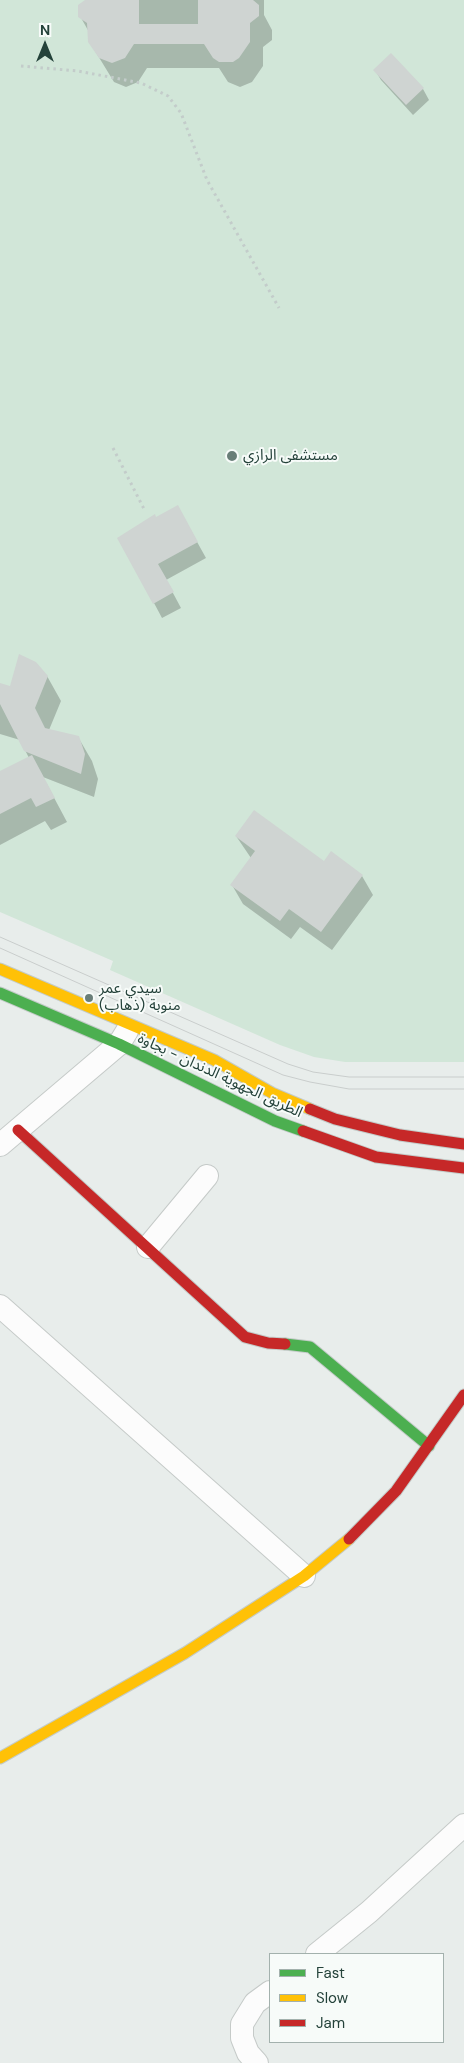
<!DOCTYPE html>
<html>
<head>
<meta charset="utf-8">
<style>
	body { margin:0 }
	#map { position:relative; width:464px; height:2063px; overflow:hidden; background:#e8edeb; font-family:"DM Sans",sans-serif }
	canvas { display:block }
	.legend { position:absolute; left:269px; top:1953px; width:175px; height:90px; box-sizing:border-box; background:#f7fbf9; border:1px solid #a3b1ad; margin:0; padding:6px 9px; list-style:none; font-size:15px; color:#24423a }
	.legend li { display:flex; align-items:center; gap:10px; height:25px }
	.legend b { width:25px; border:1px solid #a3b1ad }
	.north { position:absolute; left:20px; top:20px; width:50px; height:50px; -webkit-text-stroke:4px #f7fbf9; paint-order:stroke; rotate:0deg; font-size:14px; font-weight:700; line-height:20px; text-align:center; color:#24423a }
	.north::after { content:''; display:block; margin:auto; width:18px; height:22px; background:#24423a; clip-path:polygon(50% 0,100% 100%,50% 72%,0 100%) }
</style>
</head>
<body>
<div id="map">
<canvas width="464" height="2063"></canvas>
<ul class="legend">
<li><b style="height:6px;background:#4caf50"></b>Fast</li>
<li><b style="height:6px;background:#ffc107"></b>Slow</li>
<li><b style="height:6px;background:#c62828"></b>Jam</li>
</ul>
<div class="north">N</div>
</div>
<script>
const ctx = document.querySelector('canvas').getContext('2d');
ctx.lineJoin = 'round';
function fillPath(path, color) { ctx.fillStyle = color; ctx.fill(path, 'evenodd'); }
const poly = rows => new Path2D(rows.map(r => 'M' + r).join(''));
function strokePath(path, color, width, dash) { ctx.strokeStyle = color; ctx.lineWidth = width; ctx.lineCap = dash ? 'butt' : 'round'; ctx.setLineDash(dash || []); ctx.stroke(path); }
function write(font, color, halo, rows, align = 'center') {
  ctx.font = font + ' "DM Sans","Noto Sans Arabic",sans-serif'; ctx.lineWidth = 4; ctx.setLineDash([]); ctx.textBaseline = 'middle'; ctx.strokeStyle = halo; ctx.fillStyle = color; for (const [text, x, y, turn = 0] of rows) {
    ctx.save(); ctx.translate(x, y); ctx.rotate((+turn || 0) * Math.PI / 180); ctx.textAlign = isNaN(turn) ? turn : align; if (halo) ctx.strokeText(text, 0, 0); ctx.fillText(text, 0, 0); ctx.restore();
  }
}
fillPath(poly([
	[0,0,464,0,464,1062,345,1062,314,1057,280,1045,110,970,113,961,0,912]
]), '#d1e6d8');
fillPath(poly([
	[87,0,264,0,264,15,272,30,272,40,263,47,263,66,252,82,240,87,228,82,219,68,147,68,138,82,126,87,114,82,89,41,89,32,80,16],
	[391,55,423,89,429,100,413,115,381,80,375,70],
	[156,519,186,522,206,558,166,580,181,608,162,618,154,603],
	[47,676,61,701,49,730,78,737,92,761,98,779,94,797,43,777,67,822,51,830,45,821,0,845,0,773,29,758,20,740,0,734,0,684,11,687],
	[236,836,362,876,373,895,332,950,300,927,291,939,243,904,232,885,251,858]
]), '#0003');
fillPath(poly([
	[85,0,139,0,139,24,198,24,198,0,253,0,259,5,259,16,250,23,250,42,239,58,233,62,219,62,213,58,204,44,134,44,125,58,112,63,99,58,88,42,87,23,78,17,78,5],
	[391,53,424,88,406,105,373,70],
	[178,505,198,542,158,564,174,592,153,604,117,538,155,514,156,517],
	[19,654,36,662,48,676,35,708,45,728,79,736,85,754,81,774,24,751,0,704,0,683,10,686],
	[32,755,55,798,36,807,31,798,0,814,0,771],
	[254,810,324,861,331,851,363,875,321,932,289,909,280,921,230,885,255,851,235,836]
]), '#cfd4d2');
const street = poly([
	[0,1145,119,1044,127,1031],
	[148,1247,207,1176],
	[0,1306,304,1576],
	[317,1954,369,1912,464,1825],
	[257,2063,248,2053,242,2038,242,2024,255,2003,270,1992]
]);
const fast = poly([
	[0,993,119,1044,275,1121,303,1131],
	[285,1344,310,1347,429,1446]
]);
const slow = poly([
	[0,969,214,1060,272,1093,310,1109],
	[0,1758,185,1653,304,1576,349,1539]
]);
const jam = poly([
	[310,1109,335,1119,400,1135,464,1144],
	[18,1130,245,1337,268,1343,285,1344],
	[303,1131,376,1157,464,1168],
	[349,1539,396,1491,464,1395]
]);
strokePath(street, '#c5cac8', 24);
strokePath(fast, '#c3cbc8', 13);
strokePath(slow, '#c3cbc8', 13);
strokePath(jam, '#c3cbc8', 13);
strokePath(poly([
	[21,66,78,71,141,83,168,96,181,113,207,180,279,308],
	[113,448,144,509]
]), '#c3ccca', 3, [2.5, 4]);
strokePath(street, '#fcfcfc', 22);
strokePath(fast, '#4caf50', 11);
strokePath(slow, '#ffc107', 11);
strokePath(jam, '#c62828', 11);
strokePath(poly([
	[0,937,288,1064,313,1072,349,1077,464,1077],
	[0,948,283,1075,310,1082,349,1089,464,1089]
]), '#c9cdcc', 1);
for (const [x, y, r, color] of [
	[232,456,6,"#697e78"],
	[89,998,5,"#697e78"]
]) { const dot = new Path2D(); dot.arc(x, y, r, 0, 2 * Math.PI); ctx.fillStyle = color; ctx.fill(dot); strokePath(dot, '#f7fbf9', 2); }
write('15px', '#24423a', '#f7fbf9', [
	["مستشفى الرازي",243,456],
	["سيدي عمر",99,989],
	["منوبة (ذهاب)",99,1006]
], 'left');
write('15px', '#24423a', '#f7fbf9', [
	["الطريق الجهوية الدندان - بجاوة",220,1076,25]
]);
</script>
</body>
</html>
